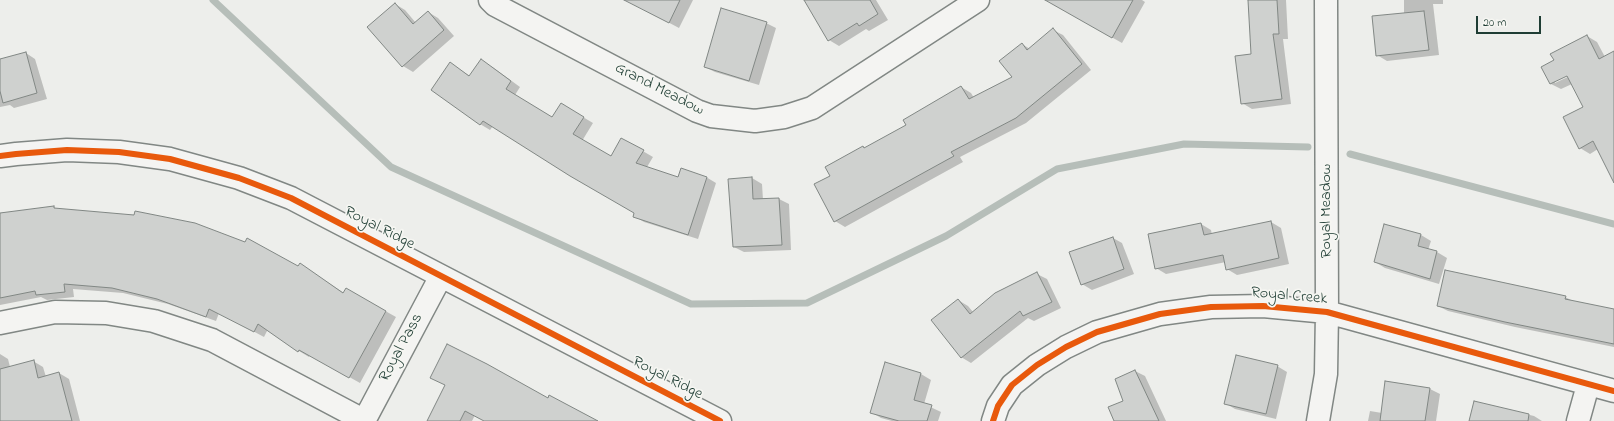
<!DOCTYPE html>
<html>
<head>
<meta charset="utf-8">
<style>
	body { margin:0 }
	#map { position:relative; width:1614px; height:421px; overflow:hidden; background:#edeeeb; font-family:"Indie Flower",sans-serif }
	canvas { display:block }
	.scale { position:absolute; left:1476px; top:16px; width:65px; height:18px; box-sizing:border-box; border:2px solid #1f3d34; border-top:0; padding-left:5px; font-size:12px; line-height:14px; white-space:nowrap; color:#1f3d34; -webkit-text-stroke:3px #f6f6f2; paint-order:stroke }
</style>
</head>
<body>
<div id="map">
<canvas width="1614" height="421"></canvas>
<div class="scale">20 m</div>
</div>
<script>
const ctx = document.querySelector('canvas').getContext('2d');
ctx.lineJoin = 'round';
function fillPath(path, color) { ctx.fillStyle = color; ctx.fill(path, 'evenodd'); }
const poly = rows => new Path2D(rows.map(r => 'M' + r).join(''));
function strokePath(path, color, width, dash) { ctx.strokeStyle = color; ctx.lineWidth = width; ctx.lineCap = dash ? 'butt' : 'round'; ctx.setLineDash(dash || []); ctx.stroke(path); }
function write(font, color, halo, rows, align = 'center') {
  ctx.font = font + ' "Indie Flower",sans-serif'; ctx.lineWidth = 3.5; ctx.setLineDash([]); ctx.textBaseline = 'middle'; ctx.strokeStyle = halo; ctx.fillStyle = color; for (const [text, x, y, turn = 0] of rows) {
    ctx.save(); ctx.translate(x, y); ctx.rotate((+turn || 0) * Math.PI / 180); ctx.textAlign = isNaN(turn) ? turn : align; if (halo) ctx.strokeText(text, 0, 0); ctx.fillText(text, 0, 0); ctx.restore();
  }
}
fillPath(poly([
	[626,0,693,0,679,28],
	[805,0,876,0,888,20,869,31,866,29,839,46,829,40],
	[1056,0,1142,0,1145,2,1122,43,1053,4],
	[1249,0,1286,0,1288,39,1283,39,1291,104,1252,109,1242,103,1252,55],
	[1404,0,1443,0,1443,4,1433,4,1439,55,1387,61,1377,55,1404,14],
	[395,4,405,10,416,23,428,12,438,18,454,36,413,72,403,66],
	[766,23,776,28,759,85,715,72,705,67],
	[1053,30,1063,35,1091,70,1026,123,960,157,963,162,845,227,835,221,831,176,863,147,866,149,908,126,944,98,943,97,961,87,971,93,974,98,1014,77,1022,44,1030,49],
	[1587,36,1597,42,1605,57,1614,53,1614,167,1598,149,1590,154,1580,148,1584,108,1572,84,1561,89,1551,84,1543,67,1555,61],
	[1571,73,1572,75,1555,83,1555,81],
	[26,53,35,59,47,99,14,108,10,105,0,107,0,60],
	[451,64,470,76,491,66,520,87,515,95,553,118,571,110,593,123,582,141,611,157,622,139,653,157,647,167,679,178,706,177,716,183,698,239,644,222,634,216,636,213,493,126,490,130,480,124],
	[752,178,762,184,763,200,779,199,789,204,791,250,744,252,734,247],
	[54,207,58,210,298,267,300,264,344,293,346,289,396,317,360,383,310,355,309,357,299,351,268,329,264,337,219,313,216,321,168,304,123,293,73,289,74,297,47,300,41,297,0,305,0,216],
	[1271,222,1281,228,1289,264,1237,275,1227,269,1226,262,1166,274,1156,268,1149,235,1201,224,1211,230,1212,235],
	[1421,235,1431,241,1428,250,1437,252,1447,258,1439,284,1385,268,1375,262],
	[1113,238,1122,243,1134,274,1092,290,1082,284],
	[1037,274,1047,279,1061,308,1034,321,1028,318,971,363,961,357,958,300,968,306,973,312],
	[1565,297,1573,301,1614,310,1614,347,1515,327,1448,311,1438,306],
	[0,354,8,359,10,367,33,361,43,367,46,377,59,373,69,379,80,421,0,421],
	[886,363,921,374,931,380,924,404,941,412,938,421,892,421,881,418,871,412],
	[1277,366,1287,372,1276,419,1235,409,1225,403],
	[1135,371,1145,376,1166,421,1115,421],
	[446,385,548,399,597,421,485,421,475,415,472,421,432,421],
	[1430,389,1440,394,1436,421,1368,421,1370,411,1382,413],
	[1475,402,1534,416,1542,421,1470,421]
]), '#0003');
strokePath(poly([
	[213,0,391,167,691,304,807,303,946,236,1057,169,1184,144,1308,147],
	[1350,154,1614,224]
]), '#b6beb9', 7);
const building = poly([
	[624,0,680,0,669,23,624,0],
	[804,0,870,0,878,14,859,26,857,23,828,41,804,0],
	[1045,0,1133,0,1112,38,1045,0],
	[1248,0,1277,0,1279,34,1273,34,1282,99,1241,104,1235,56,1251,54,1248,0],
	[395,3,413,24,428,11,444,30,402,67,367,27,395,3],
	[721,8,767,22,749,81,704,67,721,8],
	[1424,11,1429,50,1376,56,1372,16,1424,11],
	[1053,28,1082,64,1016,118,951,152,954,156,834,222,814,184,830,176,825,167,863,146,864,148,906,125,903,120,961,86,969,99,1012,77,999,61,1022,43,1027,50,1053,28],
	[1587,35,1599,59,1614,51,1614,183,1593,141,1579,149,1563,117,1583,107,1567,76,1550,84,1541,67,1554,60,1550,54,1587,35],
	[26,52,37,93,3,103,0,91,0,59,26,52],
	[481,59,511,81,506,89,552,117,561,103,584,117,573,134,611,156,621,138,644,150,636,163,678,177,681,168,707,177,688,235,633,217,634,213,570,176,483,121,480,125,431,90,450,62,469,76,481,59],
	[752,177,753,199,779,198,782,245,733,247,728,179,752,177],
	[54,206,54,208,134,215,135,211,195,223,245,242,247,238,298,266,300,263,343,293,346,288,386,311,349,378,299,350,298,352,258,324,254,332,209,309,206,317,157,299,112,288,64,284,65,292,36,295,35,291,0,298,0,213,54,206],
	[1271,221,1279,258,1226,270,1223,255,1155,269,1148,234,1201,223,1204,235,1271,221],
	[1384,224,1421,234,1418,246,1437,251,1430,279,1374,262,1384,224],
	[1113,237,1124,269,1081,285,1069,252,1113,237],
	[1445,270,1566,296,1565,299,1614,309,1614,344,1505,322,1437,306,1445,270],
	[1037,272,1052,302,1023,316,1020,311,961,358,931,320,958,299,970,314,995,293,1037,272],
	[447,344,487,364,548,398,549,395,598,421,484,421,465,411,460,421,427,421,445,385,430,378,447,344],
	[1236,355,1278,365,1266,414,1224,404,1236,355],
	[34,360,38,378,59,372,72,421,0,421,0,369,34,360],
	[885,362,921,373,914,400,932,405,927,421,899,421,870,413,885,362],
	[1135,370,1159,421,1114,421,1108,407,1123,401,1115,379,1135,370],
	[1385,381,1430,388,1425,421,1380,421,1385,381],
	[1474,401,1529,414,1528,421,1469,421,1474,401]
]);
fillPath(building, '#cfd1cf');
strokePath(building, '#818784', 1);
const minor = poly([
	[490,0,495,5,697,111,711,116,755,121,784,117,812,108,978,0],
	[0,156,16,154,67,150,119,152,170,159,239,178,291,198,720,421],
	[0,323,55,312,106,313,154,321,212,340,365,421],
	[364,421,441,276],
	[993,421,998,406,1012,385,1037,365,1066,347,1097,332,1160,314,1211,307,1263,306,1327,312,1614,391],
	[1318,421,1326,374,1327,312,1326,0],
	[1578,421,1588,385]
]);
strokePath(minor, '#818784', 25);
strokePath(minor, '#f4f4f2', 22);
strokePath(poly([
	[0,156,16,154,67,150,119,152,170,159,239,178,291,198,720,421],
	[993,421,998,406,1012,385,1037,365,1066,347,1097,332,1160,314,1211,307,1263,306,1327,312,1614,391]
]), '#e8590c', 6);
write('16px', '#1f3d34', '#f6f6f2', [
	["Grand Meadow",659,90,27],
	["Royal Meadow",1327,211,-90],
	["Royal Ridge",379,229,27],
	["Royal Creek",1289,297,5],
	["Royal Pass",402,348,-62],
	["Royal Ridge",667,379,27]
]);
</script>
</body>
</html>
